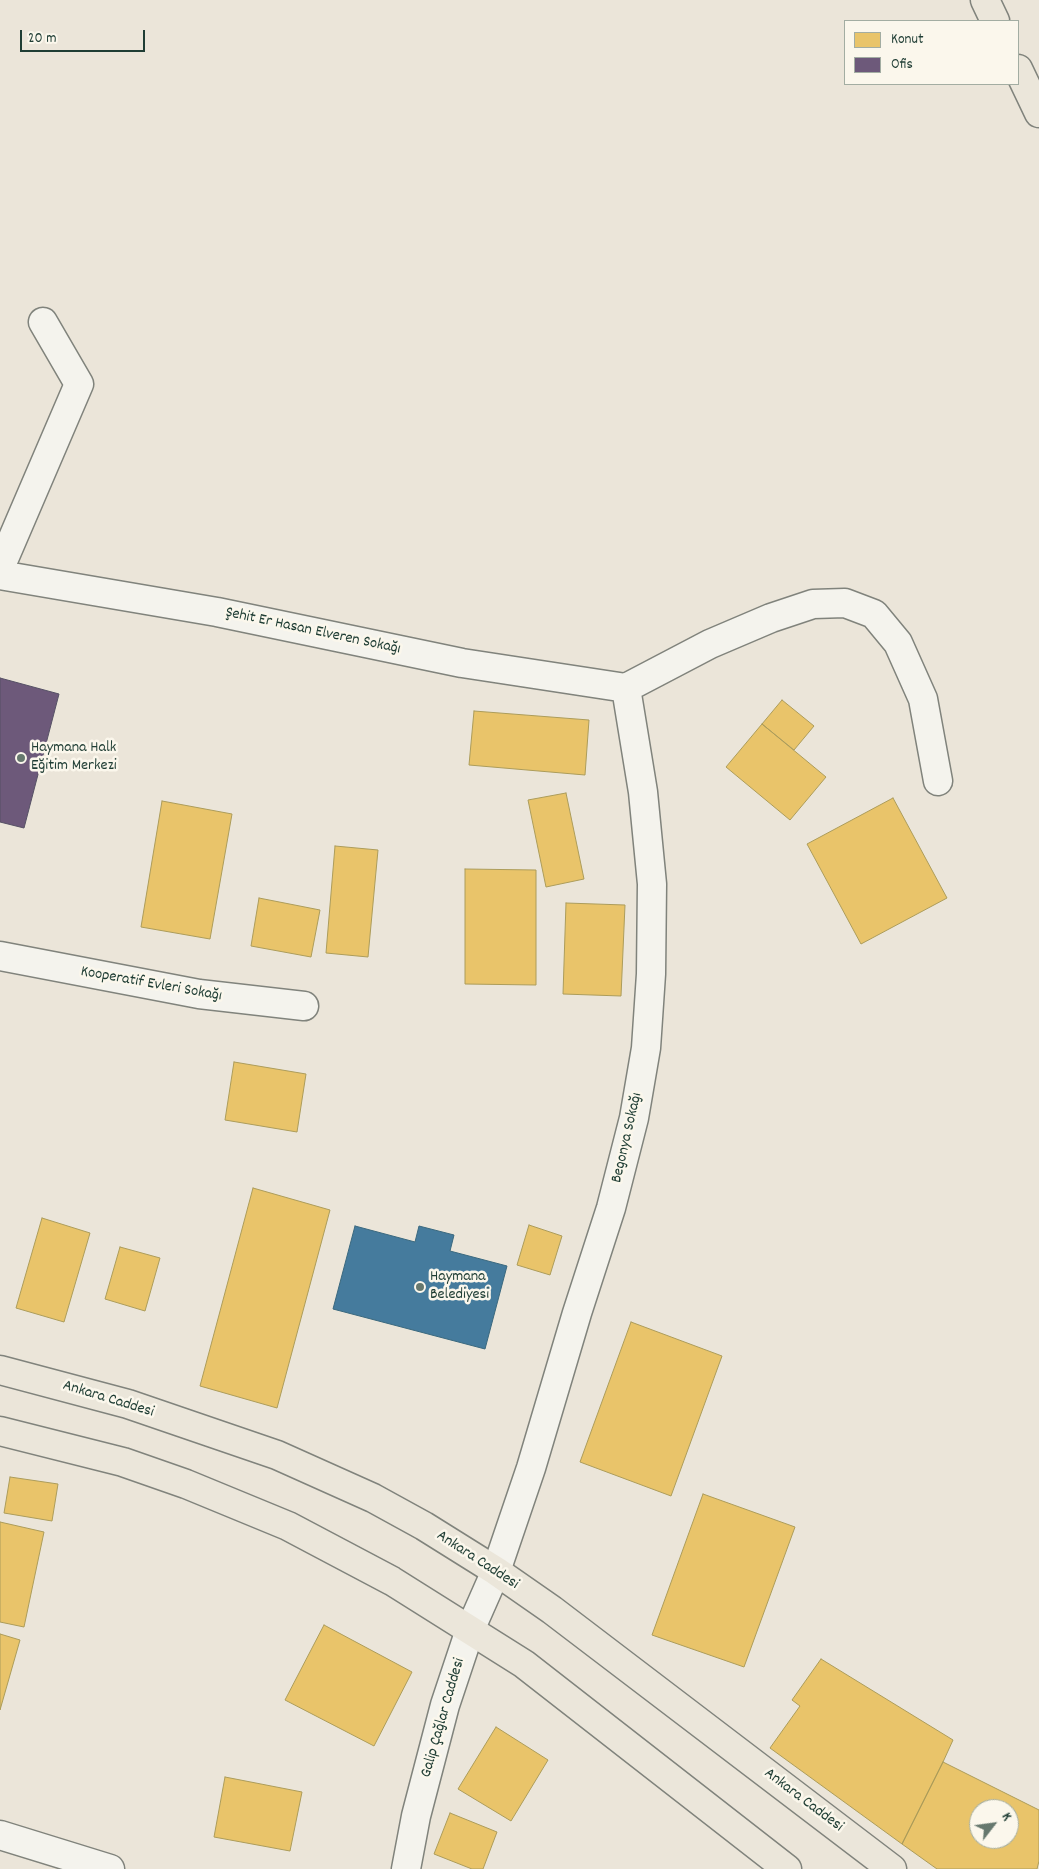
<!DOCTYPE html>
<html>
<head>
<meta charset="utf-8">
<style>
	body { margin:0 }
	#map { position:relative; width:1039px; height:1869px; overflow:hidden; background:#ebe5d9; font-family:Dekko,sans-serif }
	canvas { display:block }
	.legend { position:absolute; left:844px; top:20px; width:175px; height:65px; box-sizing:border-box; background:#fbf7ec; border:1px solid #a3ada2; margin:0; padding:6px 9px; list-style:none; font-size:15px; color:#1f3d34 }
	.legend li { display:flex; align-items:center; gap:10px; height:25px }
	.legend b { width:25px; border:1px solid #a3ada2 }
	.north { position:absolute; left:969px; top:1799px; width:50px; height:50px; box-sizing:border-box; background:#fbf7ec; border:1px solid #a3ada2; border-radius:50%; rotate:60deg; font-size:14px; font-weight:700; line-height:20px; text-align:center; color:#1f3d34 }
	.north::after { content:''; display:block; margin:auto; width:18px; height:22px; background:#66786e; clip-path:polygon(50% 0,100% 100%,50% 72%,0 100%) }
	.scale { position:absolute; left:20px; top:30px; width:125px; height:22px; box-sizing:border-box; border:2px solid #1f3d34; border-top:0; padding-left:6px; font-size:15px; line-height:18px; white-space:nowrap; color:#1f3d34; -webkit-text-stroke:4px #fbf7ec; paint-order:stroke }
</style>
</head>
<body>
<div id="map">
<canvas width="1039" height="1869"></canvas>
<ul class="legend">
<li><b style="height:14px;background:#e9c46a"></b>Konut</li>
<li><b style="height:14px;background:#6d597a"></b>Ofis</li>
</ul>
<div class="north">K</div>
<div class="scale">20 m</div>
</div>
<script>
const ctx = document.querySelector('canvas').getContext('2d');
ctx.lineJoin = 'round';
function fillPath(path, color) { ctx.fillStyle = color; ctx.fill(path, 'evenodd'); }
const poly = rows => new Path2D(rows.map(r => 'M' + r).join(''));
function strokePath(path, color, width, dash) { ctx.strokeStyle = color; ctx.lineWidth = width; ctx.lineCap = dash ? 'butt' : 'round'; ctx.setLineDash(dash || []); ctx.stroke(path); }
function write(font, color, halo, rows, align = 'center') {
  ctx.font = font + ' Dekko,sans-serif'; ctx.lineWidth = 5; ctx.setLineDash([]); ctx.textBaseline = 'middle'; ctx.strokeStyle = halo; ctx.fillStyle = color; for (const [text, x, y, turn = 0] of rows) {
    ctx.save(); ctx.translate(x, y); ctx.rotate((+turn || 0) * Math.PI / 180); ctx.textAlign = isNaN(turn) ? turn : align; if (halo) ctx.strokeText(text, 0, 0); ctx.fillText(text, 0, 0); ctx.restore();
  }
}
const homes = poly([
	[782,700,814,726,794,750,762,724,782,700],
	[474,711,589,720,585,775,469,765,474,711],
	[762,724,826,777,790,820,726,767,762,724],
	[566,793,584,879,546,887,528,800,566,793],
	[893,798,947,898,861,944,807,844,893,798],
	[162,801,232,814,210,939,141,927,162,801],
	[335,846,378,850,368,957,326,953,335,846],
	[465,869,536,870,536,985,465,984,465,869],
	[259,898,320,910,311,957,251,946,259,898],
	[566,903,625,905,621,996,563,994,566,903],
	[234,1062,306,1074,297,1132,225,1120,234,1062],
	[253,1188,330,1210,277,1408,200,1386,253,1188],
	[42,1218,90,1233,64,1322,16,1308,42,1218],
	[529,1225,562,1236,550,1275,517,1265,529,1225],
	[120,1247,160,1258,145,1311,105,1299,120,1247],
	[631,1322,722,1356,671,1496,580,1462,631,1322],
	[10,1477,58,1484,52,1521,4,1513,10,1477],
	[703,1494,795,1527,744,1667,652,1635,703,1494],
	[0,1522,44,1532,24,1627,0,1622,0,1522],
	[324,1625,412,1672,374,1746,285,1700,324,1625],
	[0,1634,20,1640,0,1710,0,1634],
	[821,1659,953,1740,943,1762,902,1844,770,1748,800,1706,792,1700,821,1659],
	[496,1727,548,1760,511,1821,458,1789,496,1727],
	[943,1762,1039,1810,1039,1861,1037,1869,937,1869,902,1844,943,1762],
	[979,1809,1009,1809,1009,1839,979,1839,979,1809],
	[225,1777,302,1792,290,1851,214,1837,225,1777],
	[450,1813,497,1832,483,1869,472,1869,434,1854,450,1813]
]);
fillPath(homes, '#e9c46a');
strokePath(homes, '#ac9c5a', 1);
const offices = poly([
	[0,678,59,694,24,828,0,822,0,678]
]);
fillPath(offices, '#6d597a');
strokePath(offices, '#565165', 1);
const public = poly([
	[355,1226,415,1242,419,1226,454,1235,450,1251,507,1266,485,1349,333,1309,355,1226]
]);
fillPath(public, '#457b9d');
strokePath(public, '#3a687e', 1);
const minor = poly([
	[0,568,79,384,43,322],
	[0,575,217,612,462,663,626,688],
	[626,688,710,644,771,618,813,604,845,603,874,614,898,643,923,699,938,781],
	[0,956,199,994,304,1006],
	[496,1571,531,1468,577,1313,611,1208,634,1118,646,1048,651,974,652,884,643,792,626,688],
	[0,1835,110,1869]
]);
const tertiary = poly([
	[406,1869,416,1816,445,1705,470,1630,496,1571]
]);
const primary = poly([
	[985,0,995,21],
	[1018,69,1039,113],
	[0,1370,128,1404,277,1455,373,1498,424,1526,496,1571,552,1610,892,1869],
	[0,1431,123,1462,186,1484,288,1526,392,1581,524,1664,787,1869]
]);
strokePath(minor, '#80837c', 31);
strokePath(tertiary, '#80837c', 31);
strokePath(primary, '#80837c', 31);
strokePath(minor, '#f4f3ed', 28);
strokePath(tertiary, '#f4f3ed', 28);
strokePath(primary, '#ebe6da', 28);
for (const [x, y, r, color] of [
	[21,758,5,"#66786e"],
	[420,1287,5,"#66786e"]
]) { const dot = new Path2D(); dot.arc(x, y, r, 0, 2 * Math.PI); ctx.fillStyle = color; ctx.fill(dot); strokePath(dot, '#fbf7ec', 2); }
write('16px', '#1f3d34', '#fbf7ec', [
	["Şehit Er Hasan Elveren Sokağı",313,632,12],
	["Kooperatif Evleri Sokağı",151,985,10],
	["Begonya Sokağı",628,1138,-77],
	["Ankara Caddesi",108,1400,17],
	["Ankara Caddesi",477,1561,33],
	["Galip Çağlar Caddesi",444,1718,-74],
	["Ankara Caddesi",803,1801,37]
]);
write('16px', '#1f3d34', '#fbf7ec', [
	["Haymana Halk",31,749],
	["Eğitim Merkezi",31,767],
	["Haymana",430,1278],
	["Belediyesi",430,1296]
], 'left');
</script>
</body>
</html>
